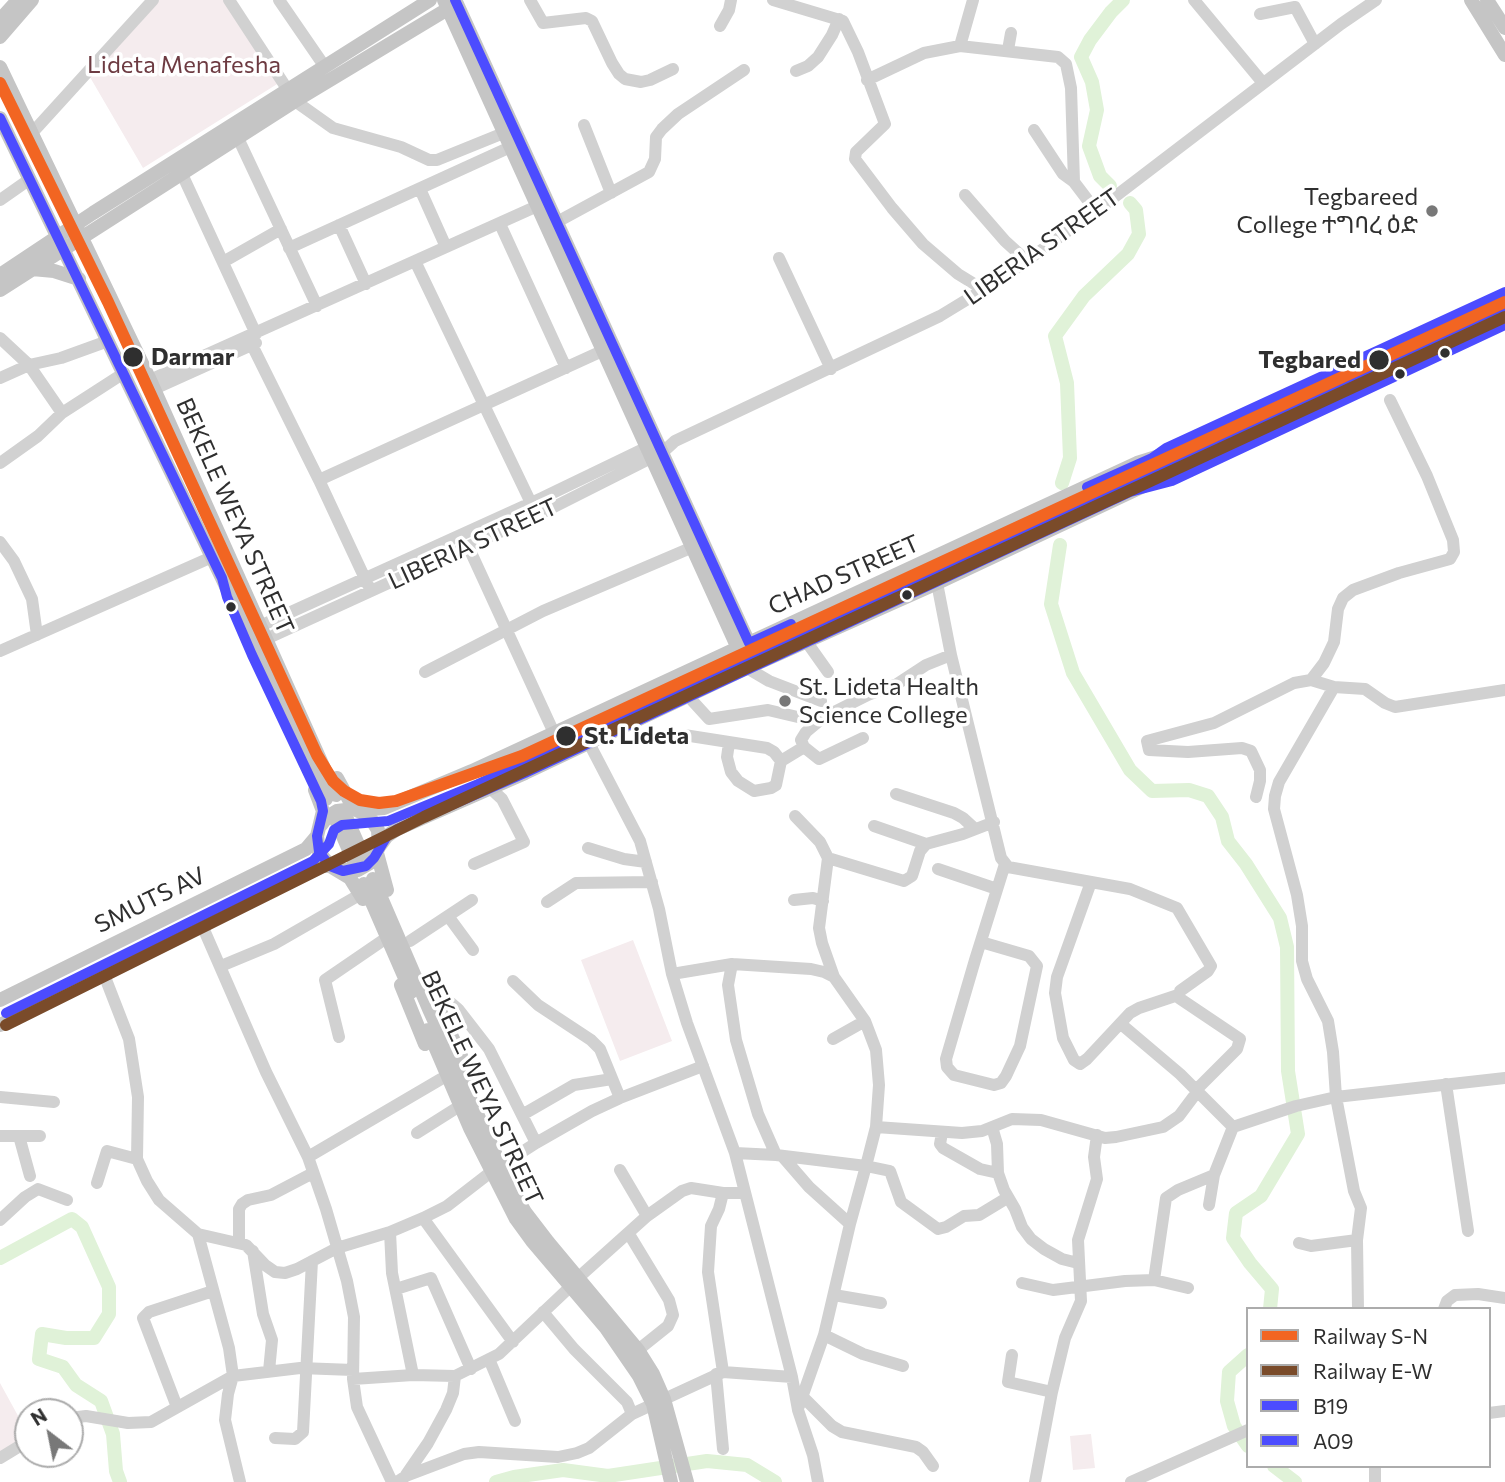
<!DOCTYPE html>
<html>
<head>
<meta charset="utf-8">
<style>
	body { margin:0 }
	#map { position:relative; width:1505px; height:1482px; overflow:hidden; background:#fff; font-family:Commissioner,sans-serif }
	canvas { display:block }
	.legend { position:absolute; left:1246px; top:1307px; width:245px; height:161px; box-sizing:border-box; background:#fff; border:2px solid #acacac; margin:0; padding:9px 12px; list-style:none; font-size:21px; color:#2f2f2f }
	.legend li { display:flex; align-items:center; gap:14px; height:35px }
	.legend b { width:35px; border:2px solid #acacac }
	.north { position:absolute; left:14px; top:1398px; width:70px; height:70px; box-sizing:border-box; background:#fff; border:2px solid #acacac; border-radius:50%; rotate:328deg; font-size:19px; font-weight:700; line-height:28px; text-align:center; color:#2f2f2f }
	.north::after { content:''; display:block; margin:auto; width:24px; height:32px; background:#787878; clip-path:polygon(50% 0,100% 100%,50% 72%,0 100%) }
</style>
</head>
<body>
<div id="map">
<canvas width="1505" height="1482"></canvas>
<ul class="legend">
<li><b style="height:9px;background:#f26522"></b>Railway S-N</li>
<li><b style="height:9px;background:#7a4b2a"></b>Railway E-W</li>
<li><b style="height:9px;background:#4c4cff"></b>B19</li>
<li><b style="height:9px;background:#4c4cff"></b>A09</li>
</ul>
<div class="north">N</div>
</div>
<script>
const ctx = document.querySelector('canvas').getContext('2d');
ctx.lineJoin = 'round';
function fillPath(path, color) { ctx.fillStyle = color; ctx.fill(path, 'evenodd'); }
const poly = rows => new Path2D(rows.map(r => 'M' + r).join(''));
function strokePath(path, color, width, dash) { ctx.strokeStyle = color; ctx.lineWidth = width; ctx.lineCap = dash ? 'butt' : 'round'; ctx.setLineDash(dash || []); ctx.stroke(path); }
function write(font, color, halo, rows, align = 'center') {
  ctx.font = font + ' Commissioner,"Noto Sans Ethiopic",sans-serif'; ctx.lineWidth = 7; ctx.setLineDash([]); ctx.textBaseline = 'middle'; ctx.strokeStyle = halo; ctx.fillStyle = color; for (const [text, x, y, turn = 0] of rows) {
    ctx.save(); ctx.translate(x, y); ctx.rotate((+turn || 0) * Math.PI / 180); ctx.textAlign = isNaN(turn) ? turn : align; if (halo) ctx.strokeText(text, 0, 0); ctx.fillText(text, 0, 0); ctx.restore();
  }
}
fillPath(poly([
	[155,0,229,0,282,81,143,168,87,72],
	[633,940,672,1041,620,1061,581,960],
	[0,1383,28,1434,28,1439,0,1456],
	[1091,1434,1095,1468,1073,1470,1070,1436]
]), '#f5ecee');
strokePath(poly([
	[1110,186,1100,176,1089,146,1097,110,1092,82,1081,57,1090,40,1111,12,1123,0],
	[1062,483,1070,458,1067,383,1055,336,1084,296,1128,254,1139,234,1136,210,1130,203],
	[1060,545,1051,604,1073,673,1130,770,1152,791,1189,790,1208,796,1222,817,1228,841,1246,864,1280,918,1287,947,1288,1071,1298,1134,1261,1196,1236,1213,1233,1238,1250,1263,1272,1289,1270,1309],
	[0,1258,72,1219,82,1227,109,1287,109,1314,94,1338,66,1338,42,1334,39,1359,63,1367,76,1385,101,1401,113,1434,116,1471,120,1482],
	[1248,1355,1229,1372,1227,1401,1234,1426,1248,1446],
	[1274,1466,1295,1482],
	[496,1482,514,1477,563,1470,608,1476,707,1461,747,1465,775,1482]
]), '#e0f2d8', 14);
strokePath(poly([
	[229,0,295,101,333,128,401,147,429,160,437,160,511,130],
	[279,0,325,67],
	[530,0,543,23,586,18,592,21,612,63,619,74,625,79,641,82,650,80,673,69],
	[773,0,843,21,858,52,885,124,856,152,855,159,892,208,923,244,958,274,984,290],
	[1194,0,1263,83],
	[1260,14,1295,7,1315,44],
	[720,26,729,10,731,0],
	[960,46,973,0],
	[1008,50,1011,33],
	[796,71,808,66,818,57,832,35,839,19],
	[867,80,924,53,960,46,1058,57,1066,64,1071,88,1074,182],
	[584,125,611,193],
	[1034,130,1063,174,1074,182,1096,211],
	[32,133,153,0],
	[238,138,317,306],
	[182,174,256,334],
	[420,189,446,247],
	[965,195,1005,241,1027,261],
	[0,200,30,179],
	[557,222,649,172,655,159,656,137,662,129,678,114,744,70],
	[500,224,566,368],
	[339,225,366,284],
	[289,248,517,144],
	[779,258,831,369],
	[415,261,531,503],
	[223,262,281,229],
	[248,337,319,480,611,347],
	[0,338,29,365,62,413],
	[0,378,29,365,61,358,108,341],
	[150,380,544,203],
	[154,389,256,343],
	[0,463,38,436,62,413,124,373],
	[319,480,368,585],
	[0,542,14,561,32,599,37,635],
	[468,546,554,733],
	[928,562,937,583,951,655,1001,858,1008,867,1130,889,1177,908,1211,966,1208,971,1180,991,1179,998,1240,1039,1237,1049,1196,1090],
	[260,626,542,498,654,444],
	[266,639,548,510,663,452,675,441,940,316,1004,277,1104,205,1341,24,1376,0],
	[806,641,828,672],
	[0,651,212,557],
	[747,668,769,681,821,701],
	[425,672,543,611,700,544],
	[1334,687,1311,680,1324,663,1334,642,1338,609,1343,598,1353,590,1399,573,1450,559,1454,552,1453,540,1427,476,1390,400],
	[688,696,709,719,768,710,802,718],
	[578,722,640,841,659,909,672,974,687,1023,735,1153,792,1377,798,1410,813,1455,818,1482],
	[684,735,767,748,774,752,781,761,804,747],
	[863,738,819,759,804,747,801,740,806,732,824,717,868,695,897,684,926,665,951,655],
	[729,743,727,757,731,772,738,781,754,791,771,788,776,785,781,761],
	[896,794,954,813,963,818,975,829],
	[1256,797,1260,781,1260,770,1251,751,1242,748,1188,752,1149,750,1147,741,1214,723,1294,683,1311,680],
	[795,816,820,842,828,858,819,928,822,943,834,977],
	[874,826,926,844],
	[588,848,624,859,646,862],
	[828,858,904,881,912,876,920,851,926,844,963,834,994,822],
	[474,864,524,842,502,799,490,788],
	[938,869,997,889],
	[1091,882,1057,977,1055,993,1063,1038,1074,1060,1080,1064,1087,1059,1130,1013,1139,1008,1178,995],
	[794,900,813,898,823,901],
	[547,902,576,883,652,882],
	[448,916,473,950],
	[201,923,266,1072,308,1157,326,1209,347,1281,354,1317,353,1379,357,1407,392,1482],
	[410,941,472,900],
	[981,942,1029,956,1037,966,1020,1046,1006,1076,1001,1083,994,1085,954,1075,947,1067,946,1059,975,960,1005,864],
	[732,964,728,985,736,1040,758,1114,776,1155],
	[221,966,274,944,361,894],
	[103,972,129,1039,138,1097,137,1159,147,1181,159,1200,198,1234,246,1245,265,1265,275,1272,285,1273,297,1269,337,1248,390,1232,423,1218,447,1206,491,1172,536,1143,592,1111,620,1098,703,1066],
	[672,974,732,964,811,969,824,972,834,977,865,1021,876,1050,879,1085,876,1127],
	[513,981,538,1005,591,1040,600,1049,620,1098],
	[436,1002,451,1003,458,1009,489,1049,536,1143],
	[1121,1024,1180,1074,1233,1127],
	[339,1037,325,980,382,941],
	[833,1039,865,1021],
	[1446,1084,1468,1231],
	[0,1097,54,1102],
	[522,1115,574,1085,612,1079],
	[992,1127,997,1144,998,1173,1004,1190,1015,1209,1022,1227,1031,1239,1044,1249,1062,1259,1078,1263],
	[417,1133,455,1109],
	[942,1133,940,1144,943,1148,980,1169,998,1173],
	[0,1136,40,1136],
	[19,1136,30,1176],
	[735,1153,776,1155,866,1166,876,1127,962,1133,982,1131,1012,1119,1041,1120,1105,1138,1116,1137,1163,1127,1179,1116,1197,1092],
	[308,1157,441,1079],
	[783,1157,809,1187,850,1224],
	[620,1170,647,1216],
	[97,1183,107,1151,137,1159],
	[723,1193,719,1209,711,1226,708,1272,723,1372],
	[1209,1205,1214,1175,1233,1127,1296,1106,1336,1097,1505,1078],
	[423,1218,513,1342],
	[0,1220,25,1197,38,1189,67,1200],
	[390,1232,392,1273,413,1375],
	[198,1234,229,1348,233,1376,228,1394,225,1420,240,1482],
	[629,1234,669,1300,673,1315,668,1326,638,1350],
	[239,1242,239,1209,242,1204,248,1200,271,1195,313,1173],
	[1299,1243,1311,1246,1357,1240],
	[253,1251,263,1314,272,1340,269,1371],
	[579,1277,647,1216,682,1191,691,1188,723,1193,744,1193],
	[1154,1280,1166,1198,1178,1190,1214,1175],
	[1022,1283,1053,1290,1125,1281,1154,1280,1188,1288],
	[396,1289,431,1278,471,1369],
	[834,1295,881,1303],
	[1358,1309,1357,1240,1361,1208,1354,1191,1336,1097,1333,1052,1328,1021,1307,979,1302,961,1302,926,1297,895,1274,809,1275,796,1279,782,1334,687,1365,689,1385,703,1395,707,1505,690],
	[1444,1309,1447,1301,1455,1295,1478,1294,1505,1298],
	[543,1312,574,1349,627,1402,632,1414],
	[824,1335,863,1354,903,1366],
	[1012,1355,1008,1382,1052,1392],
	[489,1359,515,1421],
	[716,1374,723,1449],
	[353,1379,413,1375,455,1376,499,1354,570,1287],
	[802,1396,832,1426,842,1432,916,1447,923,1452,933,1466],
	[799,1406,824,1335,850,1224,866,1166,890,1171,901,1202,938,1229,946,1227,964,1216,979,1215,1007,1198],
	[177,1407,143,1318,149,1312,213,1291],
	[1489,1413,1505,1411],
	[70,1418,86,1416,128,1423,151,1422,233,1376,300,1368,353,1370],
	[275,1438,295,1439,303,1432,312,1261],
	[0,1458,28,1441],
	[1375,1466,1375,1482],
	[406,1475,428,1443,446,1410,453,1393,455,1376],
	[397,1482,406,1476,464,1454,479,1452,558,1457,577,1453,589,1448,632,1414,723,1372,792,1377],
	[1035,1482,1052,1392,1065,1338,1081,1301,1078,1240,1097,1179,1094,1157,1097,1135],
	[1131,1482,1248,1430]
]), '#d1d1d1', 12);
strokePath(poly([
	[444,0,747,668],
	[1471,0,1505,55],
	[1487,0,1505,28],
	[457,4,758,663],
	[0,20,18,0],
	[0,37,32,0],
	[0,67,150,380,336,795],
	[0,118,222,578,326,799],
	[32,269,54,271,79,279],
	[0,275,93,213,430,0],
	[0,290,295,101,456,4],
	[337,778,354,809],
	[315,790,323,811,317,836,319,852,330,866,350,878,363,899],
	[360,810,384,808,472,771,1137,463,1169,453,1505,300],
	[346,817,365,860],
	[336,820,355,864],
	[321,825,327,817,337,811,354,809,369,816,378,830,379,847,370,863,358,870,340,870],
	[379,847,387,836,397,829,525,773,747,668,937,583,1505,316],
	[377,853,387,890],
	[373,879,429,1009,510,1186,525,1212,548,1242,638,1350,653,1374,664,1399,687,1482],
	[364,884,411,992],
	[401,985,425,1044],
	[433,996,473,1082],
	[0,1000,306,849,317,836],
	[0,1025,305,872,321,866,330,866],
	[428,1030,470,1128,516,1219,532,1241,606,1328,639,1376,653,1404,671,1482]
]), '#c5c5c5', 14);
strokePath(poly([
	[455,0,749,643,791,624],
	[0,118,222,578,227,597,252,655,321,801,323,811,317,836,319,852,330,866,343,871,366,866,374,858,387,836,397,829,525,773,1130,492,1172,481,1505,325],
	[1087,487,1152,458,1166,448,1505,292]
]), '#4c4cff', 10);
strokePath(poly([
	[6,1013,313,861,329,844,334,830,342,825,388,821,478,784,934,575,1158,471,1173,460,1505,307]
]), '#4c4cff', 10);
strokePath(poly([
	[0,83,108,302,317,755,333,781,344,791,360,800,379,803,396,801,522,756,1505,302]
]), '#f26522', 12);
strokePath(poly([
	[6,1025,424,817,1505,317]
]), '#7a4b2a', 12);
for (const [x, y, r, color] of [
	[1432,211,7,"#787878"],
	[1445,353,6,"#2f2f2f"],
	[133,357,11,"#2f2f2f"],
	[1379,360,11,"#2f2f2f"],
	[1400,374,6,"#2f2f2f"],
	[907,595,6,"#2f2f2f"],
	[231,607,6,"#2f2f2f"],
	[785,701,7,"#787878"],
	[566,736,11,"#2f2f2f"]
]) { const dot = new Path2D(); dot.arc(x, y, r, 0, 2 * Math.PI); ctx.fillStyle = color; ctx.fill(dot); strokePath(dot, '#fff', 2.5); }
write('24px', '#6d3b42', '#fff', [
	["Lideta Menafesha",184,65]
]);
write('24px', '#2f2f2f', '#fff', [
	["Tegbareed",1418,197],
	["College ተግባረ ዕድ",1418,225],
	["St. Lideta Health",799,687,"left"],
	["Science College",799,715,"left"]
], 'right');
write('24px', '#2f2f2f', '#fff', [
	["LIBERIA STREET",1042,247,-35],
	["BEKELE WEYA STREET",235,516,66],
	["LIBERIA STREET",473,544,-25],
	["CHAD STREET",844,575,-24],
	["SMUTS AV",150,900,-26],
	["BEKELE WEYA STREET",482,1088,65]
]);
write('bold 24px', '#2f2f2f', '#fff', [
	["Darmar",151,357],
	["Tegbared",1361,360,"right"],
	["St. Lideta",584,736]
], 'left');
</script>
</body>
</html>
